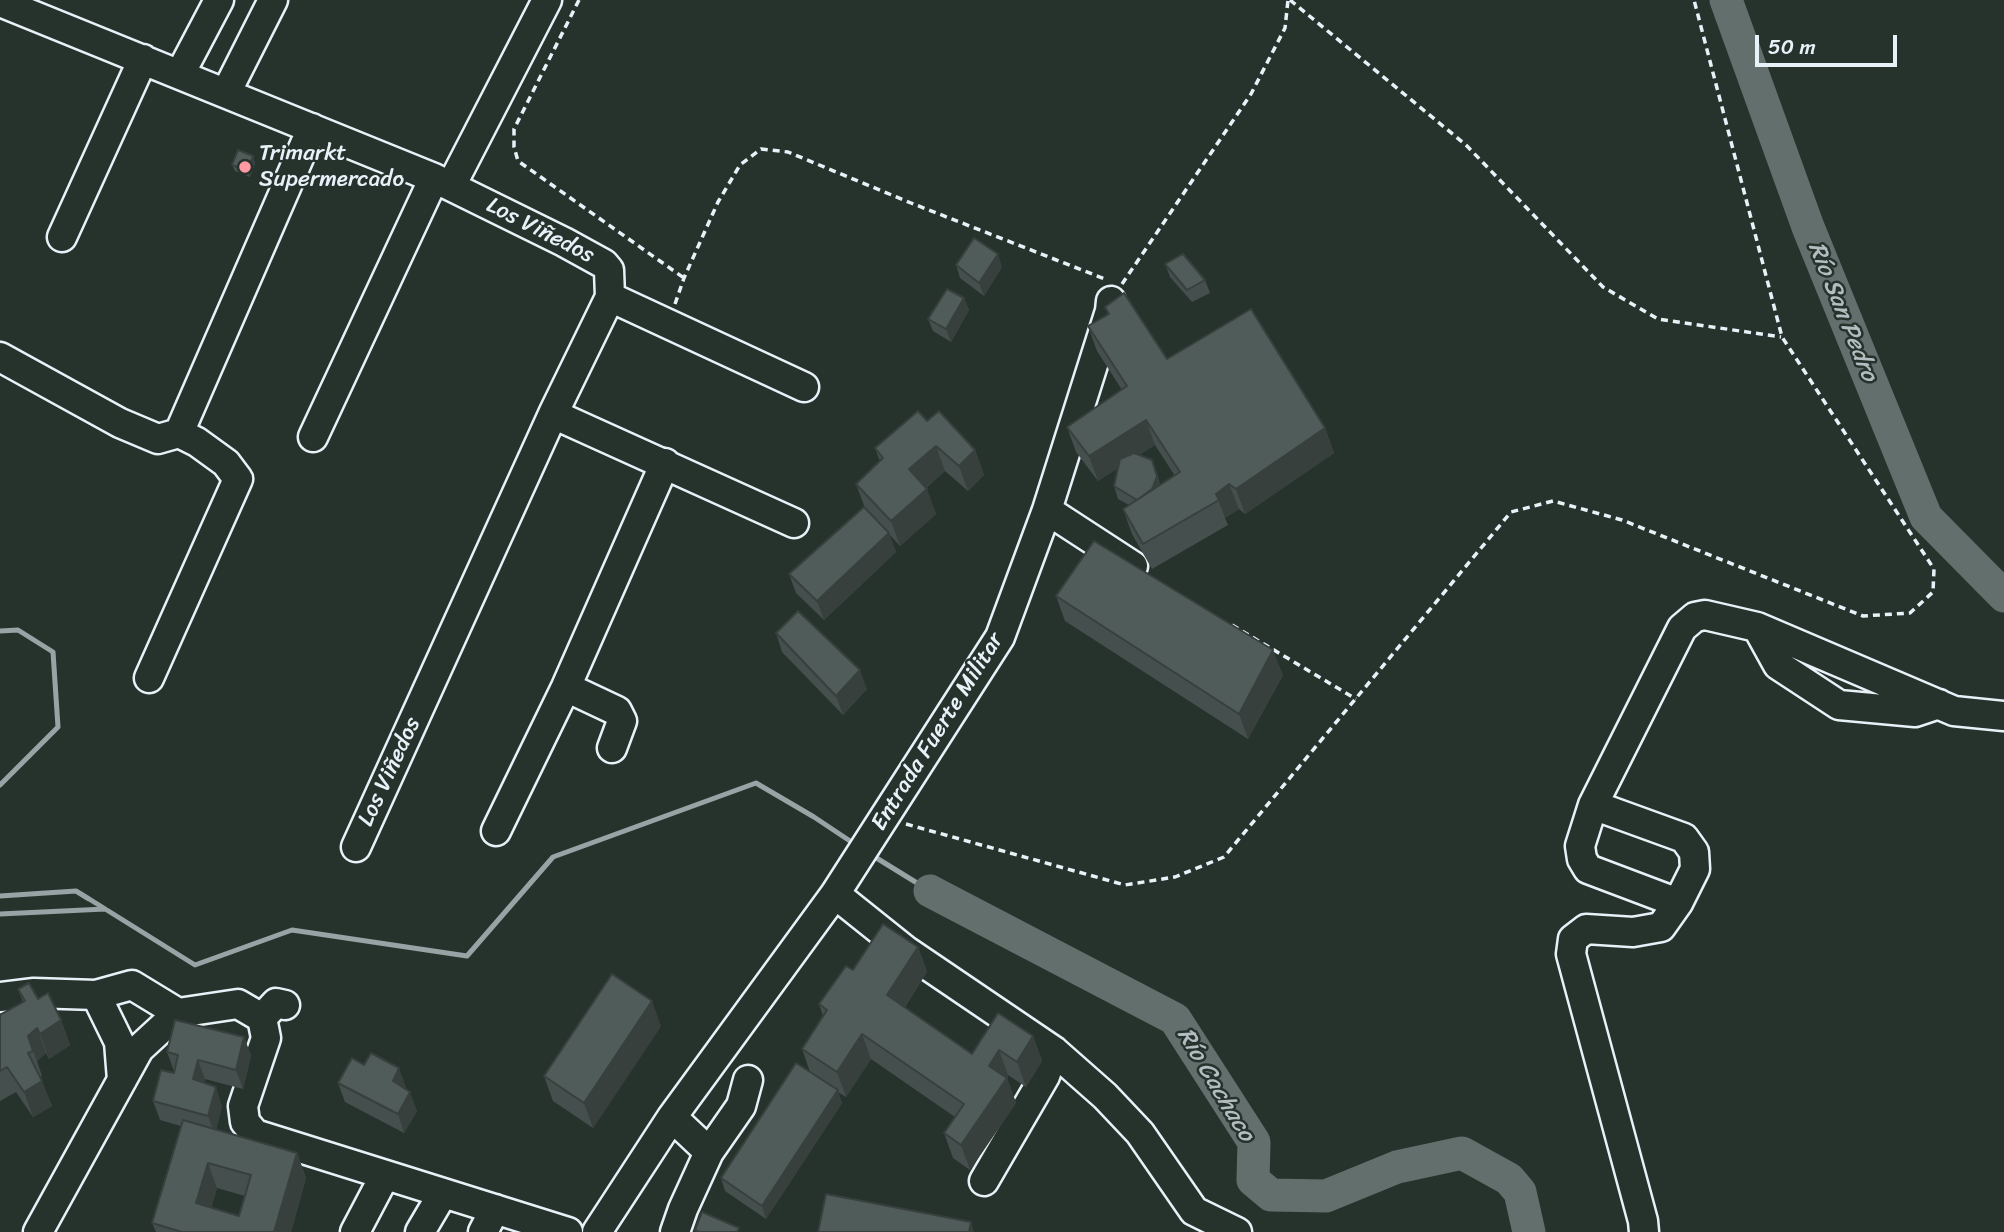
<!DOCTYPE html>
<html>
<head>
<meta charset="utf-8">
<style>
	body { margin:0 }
	#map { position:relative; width:2004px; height:1232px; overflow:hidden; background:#26332d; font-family:Sriracha,sans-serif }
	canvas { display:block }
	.scale { position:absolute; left:1755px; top:35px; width:142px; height:32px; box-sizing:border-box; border:4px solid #e8f1f8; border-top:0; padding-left:9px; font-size:21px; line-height:24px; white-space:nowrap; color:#e8f1f8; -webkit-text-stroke:5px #26332d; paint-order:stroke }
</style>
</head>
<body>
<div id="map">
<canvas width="2004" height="1232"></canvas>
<div class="scale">50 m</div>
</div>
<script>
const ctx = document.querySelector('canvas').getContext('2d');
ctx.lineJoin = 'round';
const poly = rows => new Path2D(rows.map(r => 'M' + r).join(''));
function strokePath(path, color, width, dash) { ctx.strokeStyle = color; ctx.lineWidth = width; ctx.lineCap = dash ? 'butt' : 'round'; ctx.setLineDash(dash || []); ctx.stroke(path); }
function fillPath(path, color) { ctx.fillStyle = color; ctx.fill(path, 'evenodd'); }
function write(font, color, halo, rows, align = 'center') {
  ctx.font = font + ' Sriracha,sans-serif'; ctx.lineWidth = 5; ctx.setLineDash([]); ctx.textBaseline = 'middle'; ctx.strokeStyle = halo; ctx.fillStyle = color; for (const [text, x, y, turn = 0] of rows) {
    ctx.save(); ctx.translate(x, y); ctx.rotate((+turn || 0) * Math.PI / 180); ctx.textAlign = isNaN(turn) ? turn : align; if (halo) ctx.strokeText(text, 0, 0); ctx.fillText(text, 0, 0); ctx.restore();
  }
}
strokePath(poly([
	[0,631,18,630,53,652,58,727,0,785],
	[870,854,930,891],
	[0,896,76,891,89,899],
	[86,897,195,965,292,930,467,956,553,857,756,783,814,817,856,845],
	[0,914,105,909]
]), '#98a3a5', 5);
strokePath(poly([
	[1726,0,1808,227,1926,517,2004,596],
	[930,891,1175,1019,1254,1142,1253,1180,1271,1195,1326,1196,1397,1167,1462,1153,1509,1179,1520,1192,1529,1232]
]), '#636f6d', 33);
const minor = poly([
	[0,2,434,178,564,242,604,264,609,270,610,297,553,414,356,847],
	[180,74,219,0],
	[226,93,273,0],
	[451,186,547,0],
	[62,237,143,59],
	[610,297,804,387],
	[0,357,120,423,158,439,179,433,197,442,226,463,238,479,149,678],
	[553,414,794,523],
	[179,433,312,128],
	[313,437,434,178],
	[1047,510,1133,566],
	[1757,627,1778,665,1839,705,1915,712,1939,704],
	[566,687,617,711,622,721,612,748],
	[1593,805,1684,838,1694,852,1695,869,1678,903],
	[496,831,566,687,665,463],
	[835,894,905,950,1054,1051,1105,1096,1140,1133,1194,1211,1237,1232],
	[0,997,34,993,96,995],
	[262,1018,276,1003,285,1005],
	[122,1080,119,1042,96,995,132,985,178,1013],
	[672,1117,709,1152],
	[984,1181,1045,1076,1054,1051],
	[38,1232,139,1049,178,1013,238,1004,262,1018,266,1038,243,1106,245,1122,255,1134,568,1232],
	[355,1232,385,1175],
	[420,1232,443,1193],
	[483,1232,495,1209],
	[597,1232,672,1117,835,894,1000,637,1047,510,1110,311,1111,301],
	[675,1232,683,1209,709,1152,741,1106,748,1080],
	[1644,1232,1643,1221,1571,954,1573,939,1586,929,1633,932,1661,927,1678,903,1588,869,1582,859,1580,846,1593,805,1682,628,1695,617,1705,615,1757,627,1954,711,2004,716]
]);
strokePath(minor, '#e8f1f8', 33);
strokePath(poly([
	[579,0,514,129,514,147,518,161,684,278],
	[1290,0,1466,145,1603,287,1658,319,1781,337],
	[1122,284,1251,94,1285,28,1288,0],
	[675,304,684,278,718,202,740,165,761,149,788,152,911,203,1105,279],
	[1232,625,1356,699],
	[906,824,1125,885,1175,877,1224,857,1511,512,1553,501,1622,520,1863,616,1910,613,1933,592,1934,569,1782,337,1694,0]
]), '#e8f1f8', 3.5, [7, 5]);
strokePath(minor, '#26332d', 28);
fillPath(poly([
	[253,156,255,163,250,177,235,171,232,165],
	[1165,264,1205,280,1210,293,1192,302,1170,277],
	[956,265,1002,267,984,296,960,278],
	[964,298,969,310,951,342,933,331,928,319],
	[1105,307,1167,359,1325,428,1334,453,1245,514,1239,509,1225,518,1228,525,1152,569,1132,534,1123,509,1129,505,1118,499,1114,486,1118,468,1098,481,1076,452,1067,427,1122,390,1097,351,1088,326,1108,314],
	[1155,445,1175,476,1160,485,1157,473,1139,455],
	[927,421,975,450,984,475,968,491,945,471,926,488,936,514,900,546,889,534,896,552,824,620,796,593,789,574,865,508,856,484,880,461,875,448],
	[1056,596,1283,675,1248,739,1065,621],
	[776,633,867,689,843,715,782,652],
	[918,947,927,972,905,1007,972,1054,1033,1036,1042,1061,1026,1087,1008,1075,1007,1078,1016,1103,970,1170,953,1158,944,1133,955,1117,871,1059,846,1097,838,1092,842,1103,766,1219,725,1191,721,1178,810,1072,802,1049,823,1016,819,1004,853,970],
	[18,989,38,999,61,1020,70,1045,49,1059,46,1053,37,1061,42,1076,40,1077,52,1106,33,1117,16,1092,0,1101,0,1015,23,1002],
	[661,1026,593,1128,553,1101,544,1076],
	[244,1037,251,1056,243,1089,205,1079,204,1083,222,1106,216,1130,297,1153,306,1178,291,1232,156,1232,152,1223,181,1126,160,1120,153,1101,174,1073,174,1071,167,1052],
	[217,1188,245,1196,239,1216,211,1208],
	[364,1065,406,1087,405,1089,417,1111,404,1133,345,1102,338,1083]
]), '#454f4d');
fillPath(poly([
	[253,156,255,163,250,177,247,171],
	[998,254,1002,267,984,296,979,283],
	[964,298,969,310,951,342,946,329],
	[1146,420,1155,445,1098,481,1089,456],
	[1325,428,1334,453,1245,514,1236,489],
	[936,446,945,471,918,494,909,469],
	[975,450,984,475,968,491,959,466],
	[1152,460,1161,489,1142,513],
	[1229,484,1239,509,1225,518,1216,494],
	[927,489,936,514,900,546,891,521],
	[889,533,896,552,824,620,817,601],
	[1273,650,1283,675,1248,739,1239,714],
	[860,670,867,689,843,715,836,696],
	[918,947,927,972,896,1020,887,995],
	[652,1001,661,1026,593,1128,584,1103],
	[61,1020,70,1045,49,1059,40,1034],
	[37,1028,46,1053,37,1061,42,1076,28,1036],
	[862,1034,871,1059,846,1097,837,1072],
	[1033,1036,1042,1061,1026,1087,1017,1062],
	[244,1037,251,1056,243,1089,236,1070],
	[999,1050,1008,1075,1007,1078,1016,1103,970,1170,961,1145,989,1066],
	[198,1060,205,1079,200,1098,193,1079],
	[399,1068,406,1087,400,1100,393,1081],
	[42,1081,52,1106,33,1117,24,1092],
	[216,1087,222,1106,215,1135,208,1116],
	[838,1090,842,1103,766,1219,762,1206],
	[410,1092,417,1111,404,1133,398,1114],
	[297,1153,306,1178,291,1232,274,1232],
	[208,1163,217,1188,205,1228,196,1203],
	[971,1222,974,1232,969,1232]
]), '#38403e');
const building = poly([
	[238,150,253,156,247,171,232,165,238,150],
	[974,238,998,254,979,283,956,265,974,238],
	[1183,254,1205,280,1187,290,1165,264,1183,254],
	[947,289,964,298,946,329,928,319,947,289],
	[1124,293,1167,359,1251,309,1325,428,1236,489,1229,484,1216,494,1219,500,1143,544,1123,509,1180,472,1146,420,1089,456,1067,427,1127,386,1088,326,1109,314,1105,307,1124,293],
	[918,411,927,421,939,411,975,450,959,466,936,446,909,469,927,489,891,521,856,484,883,458,875,448,918,411],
	[1134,453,1152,460,1157,476,1152,489,1137,500,1114,486,1120,459,1134,453],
	[864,507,889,533,817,601,789,574,864,507],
	[1094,541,1273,650,1239,714,1056,596,1094,541],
	[798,611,860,670,836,696,776,633,798,611],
	[883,924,918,947,887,995,972,1054,998,1013,1033,1036,1017,1062,999,1050,989,1066,1007,1078,961,1145,944,1133,964,1104,862,1034,837,1072,802,1049,827,1010,819,1004,846,966,853,970,883,924],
	[612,974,652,1001,584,1103,544,1076,612,974],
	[29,983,38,999,48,993,61,1020,40,1034,37,1028,28,1036,33,1051,28,1053,42,1081,24,1092,7,1067,0,1071,0,1015,25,1001,18,989,29,983],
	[175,1020,244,1037,236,1070,198,1060,193,1079,216,1087,208,1116,153,1101,161,1070,174,1073,178,1055,167,1052,175,1020],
	[371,1053,399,1068,393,1081,410,1092,398,1114,338,1083,352,1058,364,1065,371,1053],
	[796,1063,838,1090,762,1206,721,1178,796,1063],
	[183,1120,297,1153,274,1232,182,1232,152,1223,183,1120],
	[208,1163,251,1175,239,1216,196,1203,208,1163],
	[826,1194,971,1222,969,1232,818,1232,826,1194],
	[702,1212,739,1228,737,1232,699,1232,695,1230,702,1212]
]);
fillPath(building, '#505c59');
strokePath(building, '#38403e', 2);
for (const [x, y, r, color] of [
	[245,167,7,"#ff9aa2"]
]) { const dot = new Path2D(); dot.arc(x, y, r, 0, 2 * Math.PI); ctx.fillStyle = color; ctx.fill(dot); strokePath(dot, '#26332d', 2.5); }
write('23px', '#e8f1f8', '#26332d', [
	["Trimarkt",259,154],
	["Supermercado",259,180]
], 'left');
write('23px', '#e8f1f8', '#26332d', [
	["Los Viñedos",540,231,27],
	["Entrada Fuerte Militar",938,732,-58],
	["Los Viñedos",390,772,-65]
]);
write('italic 24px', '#b3bdc0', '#26332d', [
	["Río San Pedro",1842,312,68],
	["Río Cachaco",1215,1085,59]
]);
</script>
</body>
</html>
